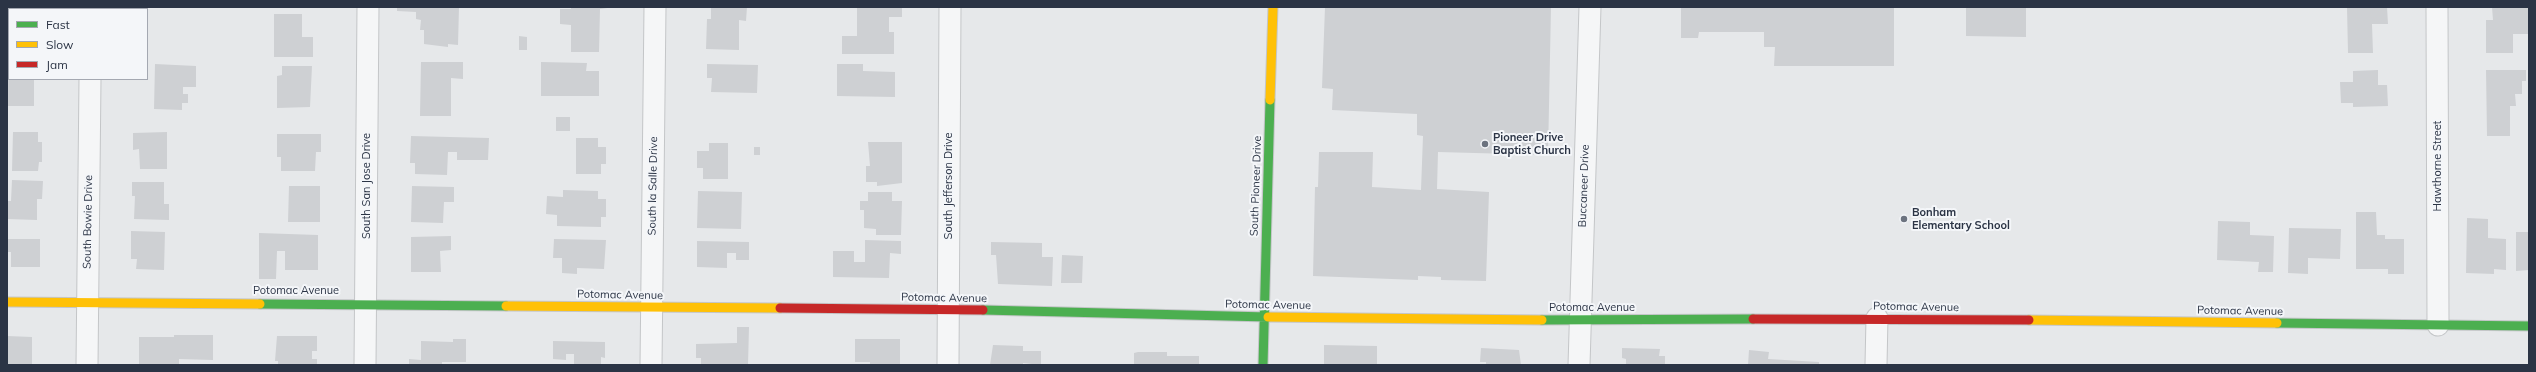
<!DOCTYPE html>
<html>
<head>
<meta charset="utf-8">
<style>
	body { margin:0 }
	#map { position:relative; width:2536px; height:372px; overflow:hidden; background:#e6e8ea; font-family:Mulish,sans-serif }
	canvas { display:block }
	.frame { position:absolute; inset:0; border:8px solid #2b3445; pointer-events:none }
	.legend { position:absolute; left:8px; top:8px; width:140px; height:72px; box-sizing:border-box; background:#f4f6f9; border:1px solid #a4a8b1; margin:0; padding:5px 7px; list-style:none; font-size:12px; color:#2b3445 }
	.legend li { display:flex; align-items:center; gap:8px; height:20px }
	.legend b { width:20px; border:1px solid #a4a8b1 }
</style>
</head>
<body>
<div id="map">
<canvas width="2536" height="372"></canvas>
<div class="frame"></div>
<ul class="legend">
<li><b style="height:5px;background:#4caf50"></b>Fast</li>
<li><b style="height:5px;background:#ffc107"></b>Slow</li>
<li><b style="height:5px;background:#c62828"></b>Jam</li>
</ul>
</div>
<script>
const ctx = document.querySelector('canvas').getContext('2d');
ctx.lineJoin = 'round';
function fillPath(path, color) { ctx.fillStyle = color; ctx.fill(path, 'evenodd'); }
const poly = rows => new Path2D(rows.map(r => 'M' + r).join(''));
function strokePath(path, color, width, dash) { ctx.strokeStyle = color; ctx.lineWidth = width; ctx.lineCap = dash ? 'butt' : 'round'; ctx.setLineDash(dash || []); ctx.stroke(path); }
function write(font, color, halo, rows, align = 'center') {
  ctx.font = font + ' Mulish,sans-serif'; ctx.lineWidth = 4; ctx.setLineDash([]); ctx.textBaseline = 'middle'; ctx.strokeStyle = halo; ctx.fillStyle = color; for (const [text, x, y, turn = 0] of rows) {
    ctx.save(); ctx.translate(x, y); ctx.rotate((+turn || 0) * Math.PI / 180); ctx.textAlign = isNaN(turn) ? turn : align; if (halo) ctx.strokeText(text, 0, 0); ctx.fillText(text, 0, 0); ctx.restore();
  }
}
fillPath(poly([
	[397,7,459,7,458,45,448,44,448,47,424,44,424,30,420,30,421,20,416,19,416,12,397,11],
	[571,7,615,7,600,9,599,52,571,52,571,25,560,24,560,9,571,9],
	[711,7,747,7,746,21,739,20,739,50,706,49,707,19,711,19],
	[857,7,902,7,902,17,889,17,889,32,894,32,894,54,842,54,842,36,857,36],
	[1325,7,1551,7,1548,155,1438,152,1437,189,1489,192,1486,281,1441,280,1441,277,1418,276,1418,280,1313,276,1315,187,1318,187,1319,152,1373,152,1372,187,1421,190,1423,136,1417,135,1417,114,1332,110,1333,89,1322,88],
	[1681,7,1894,7,1894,66,1774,66,1775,47,1764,47,1764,32,1699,32,1698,38,1681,38],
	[1966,7,2026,7,2026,37,1966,36],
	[2347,7,2387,7,2388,24,2372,24,2373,53,2348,53],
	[2492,7,2529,7,2529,34,2513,34,2513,53,2486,53,2486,20,2493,20],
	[7,13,9,13,9,55,7,55],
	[274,14,302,14,302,37,313,37,313,57,274,57],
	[519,36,527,37,527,50,519,50],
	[421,62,463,62,463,79,451,78,451,116,420,116],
	[541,62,587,63,586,71,599,71,599,96,541,96],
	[155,64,196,66,196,87,183,87,183,94,188,94,188,103,182,103,182,110,154,109],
	[707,64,758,65,757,93,711,92,712,78,707,78],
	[837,64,863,64,863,71,895,72,895,97,837,96],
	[282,66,312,66,310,107,277,108,277,76,282,75],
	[2378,70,2378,85,2387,85,2388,106,2353,107,2353,103,2341,103,2340,82,2353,82,2353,71],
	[2486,70,2526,70,2526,81,2522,81,2522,94,2515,94,2516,106,2510,106,2510,136,2487,136],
	[8,79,34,79,34,106,8,106],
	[556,117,570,117,570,131,556,131],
	[13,132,38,132,38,142,42,142,42,162,39,162,38,171,12,171],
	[167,132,167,169,140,169,139,149,133,150,133,133],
	[277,134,321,134,321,152,316,152,315,171,281,171,281,157,277,157],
	[411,136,489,138,488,160,457,160,457,152,448,152,447,175,415,174,415,163,410,163],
	[576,138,598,138,598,147,606,147,606,164,601,164,601,174,576,174],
	[868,142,902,142,902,183,877,186,877,182,866,182,866,166,870,166],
	[709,143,728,143,728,179,703,179,703,168,697,168,697,151,709,151],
	[754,147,760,147,760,155,754,155],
	[12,180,43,181,42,199,37,199,37,220,7,219,7,201,11,201],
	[132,182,164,182,164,204,169,204,169,220,134,219,135,196,132,196],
	[289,186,320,186,320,222,288,222],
	[412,186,454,187,454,202,444,202,443,223,411,222],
	[563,190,598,191,598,199,606,199,606,217,601,217,601,227,557,226,557,215,546,214,547,196,563,197],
	[698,191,742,192,741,229,697,228],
	[868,192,892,192,892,201,902,201,901,235,876,235,876,229,864,228,864,210,860,210,860,201,868,201],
	[2356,212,2376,212,2377,235,2385,235,2385,239,2404,239,2404,274,2388,274,2388,269,2356,269],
	[2467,218,2488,219,2488,238,2506,239,2506,270,2494,269,2494,274,2466,273],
	[2218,221,2250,222,2250,235,2274,236,2273,272,2258,272,2259,262,2217,260],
	[2289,228,2341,229,2340,259,2308,258,2308,274,2288,273],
	[131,231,165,232,164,270,136,269,137,259,131,259],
	[2516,232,2529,232,2529,270,2516,271],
	[259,233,318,235,318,270,285,270,285,251,277,251,276,279,259,279],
	[451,236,451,250,440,251,441,272,411,272,411,237],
	[7,239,40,239,40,267,11,267,11,252,7,252],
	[554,239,606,240,604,269,577,268,577,274,562,273,562,258,553,258],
	[865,240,901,241,901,254,890,253,889,278,833,277,833,251,854,251,854,262,865,262],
	[697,241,749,242,749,260,736,260,736,253,727,253,727,268,697,267],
	[991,242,1042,243,1042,257,1053,257,1052,286,998,284,996,255,991,255],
	[1062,255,1083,256,1082,283,1061,283],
	[737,327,749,327,748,365,701,365,701,358,696,358,696,344,737,343],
	[174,335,213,335,213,360,179,359,179,365,139,365,139,337,174,337],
	[7,336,32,337,32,365,7,365],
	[277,336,317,336,317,351,312,351,312,359,317,359,317,365,278,365,278,361,275,361],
	[453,339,466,339,466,362,442,362,442,365,409,365,409,359,421,360,421,341,453,342],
	[855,339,900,339,900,364,870,365,870,362,855,362],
	[553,341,605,342,605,358,601,357,601,365,574,365,574,354,566,354,566,360,553,359],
	[993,345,1023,346,1023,351,1041,351,1041,365,1023,363,1023,365,990,365],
	[1324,345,1377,346,1377,365,1324,365],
	[1481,348,1519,350,1521,365,1486,365,1486,362,1480,362],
	[1622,348,1660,349,1659,356,1665,356,1665,365,1626,365,1626,359,1622,358],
	[1749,350,1769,352,1768,359,1819,362,1819,365,1748,365],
	[1138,352,1167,352,1167,356,1199,356,1199,365,1134,365,1134,353]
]), '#ced0d3');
const street = poly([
	[2437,7,2438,325],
	[91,9,91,7],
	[87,365,90,79],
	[365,365,368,7],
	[651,365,655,7],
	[948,365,950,7],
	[1579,365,1590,7],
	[1876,365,1877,318]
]);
const fast = poly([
	[260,304,506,306],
	[983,310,1268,317],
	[1542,320,1753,319],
	[2277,323,2529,326],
	[1263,365,1270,100]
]);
const slow = poly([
	[1270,100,1273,7],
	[7,302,260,304],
	[506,306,780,308],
	[1268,317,1542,320],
	[2029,320,2277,323]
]);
const jam = poly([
	[780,308,983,310],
	[1753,319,2029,320]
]);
strokePath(street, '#c4c6c8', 23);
strokePath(fast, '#c4c6c8', 11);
strokePath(slow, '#c4c6c8', 11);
strokePath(jam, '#c4c6c8', 11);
strokePath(street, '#f5f6f7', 21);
strokePath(fast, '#4caf50', 9);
strokePath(slow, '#ffc107', 9);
strokePath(jam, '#c62828', 9);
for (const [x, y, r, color] of [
	[1485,144,4,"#6c737f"],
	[1904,219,4,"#6c737f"]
]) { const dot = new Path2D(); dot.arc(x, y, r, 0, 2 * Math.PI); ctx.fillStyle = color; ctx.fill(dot); strokePath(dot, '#f4f6f9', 1.5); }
write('bold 11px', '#2b3445', '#f4f6f9', [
	["Pioneer Drive",1493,138],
	["Baptist Church",1493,151],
	["Bonham",1912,213],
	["Elementary School",1912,226]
], 'left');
write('11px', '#2b3445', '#f4f6f9', [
	["Hawthorne Street",2438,166,-90],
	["South San Jose Drive",367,186,-90],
	["South la Salle Drive",653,186,-89],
	["South Jefferson Drive",949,186,-90],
	["South Pioneer Drive",1256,186,-88],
	["Buccaneer Drive",1584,186,-88],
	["South Bowie Drive",88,222,-89],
	["Potomac Avenue",296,291],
	["Potomac Avenue",620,295,1],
	["Potomac Avenue",944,298,1],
	["Potomac Avenue",1268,305,1],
	["Potomac Avenue",1916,307,1],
	["Potomac Avenue",1592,308],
	["Potomac Avenue",2240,311,1]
]);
</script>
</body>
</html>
